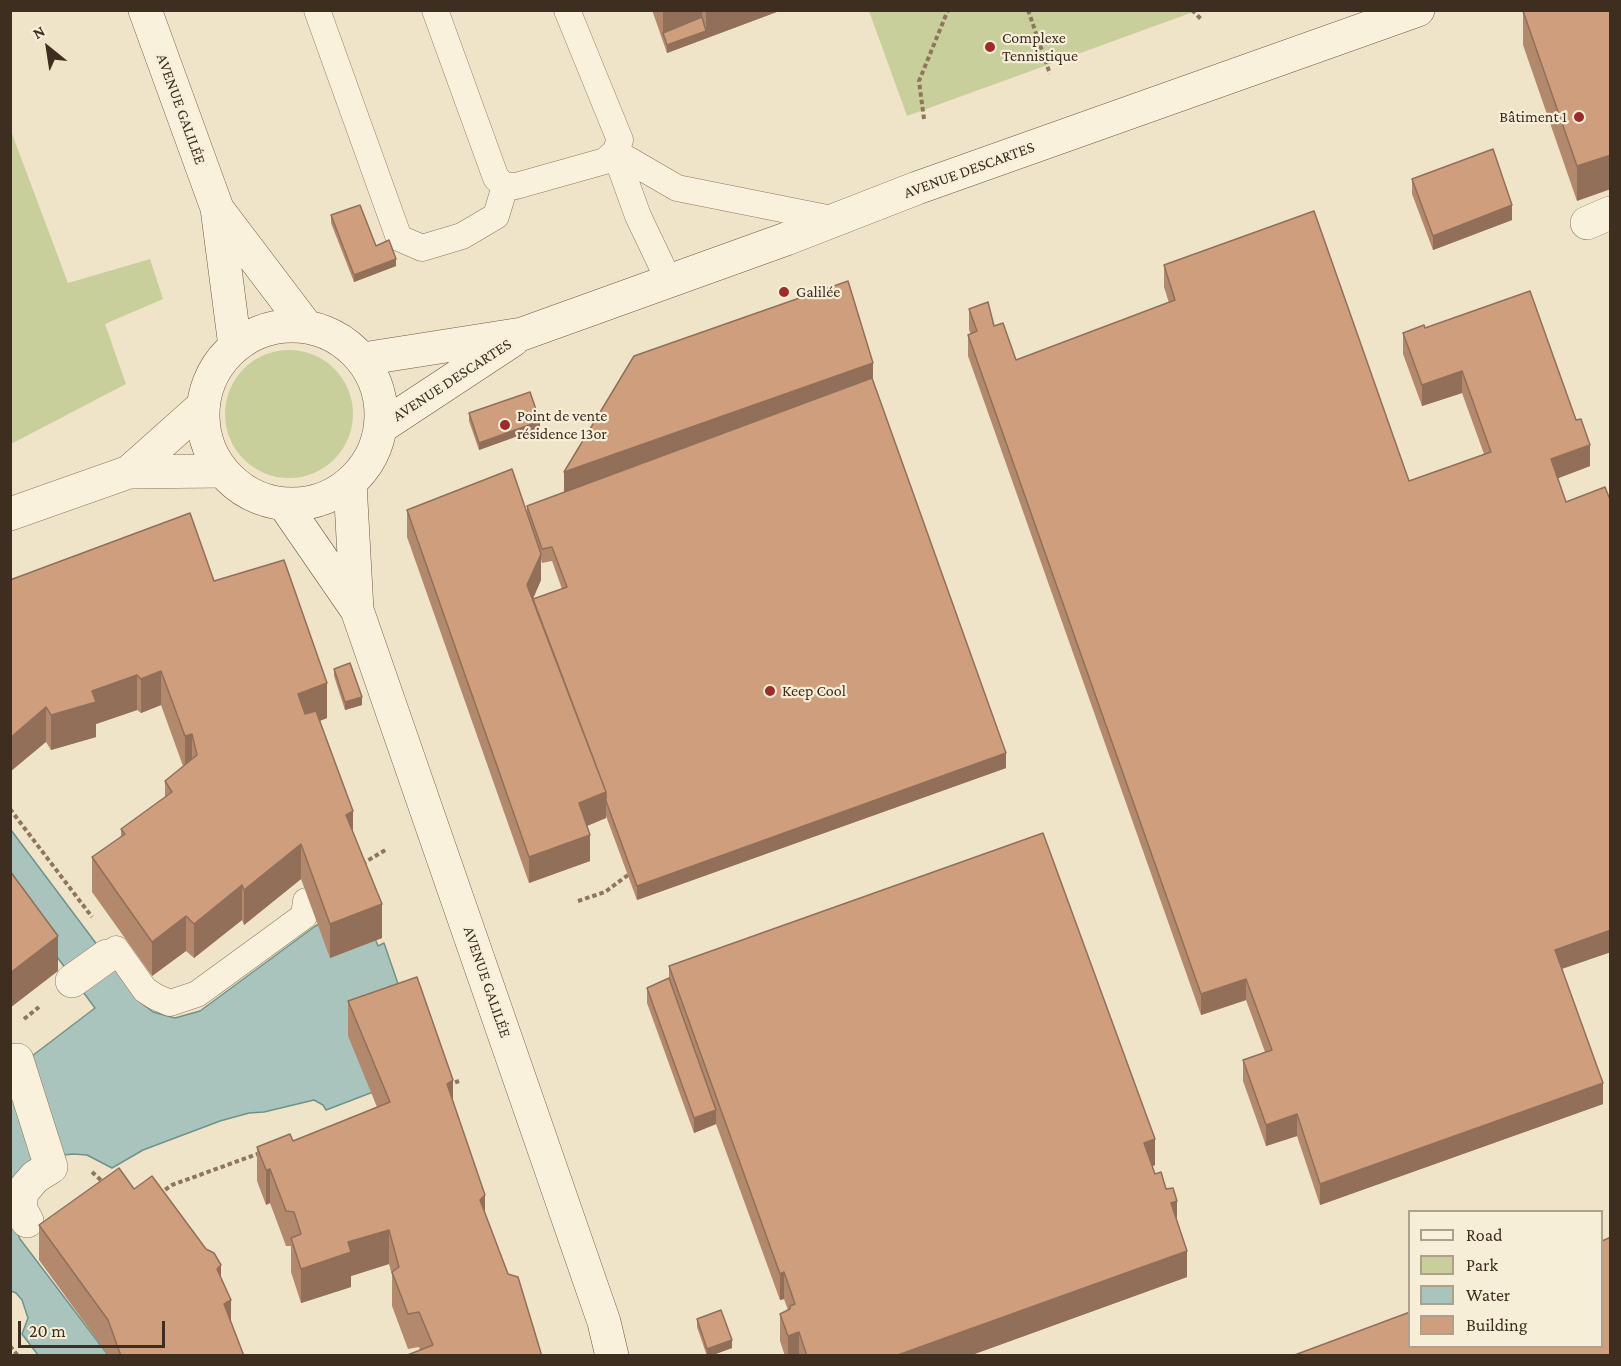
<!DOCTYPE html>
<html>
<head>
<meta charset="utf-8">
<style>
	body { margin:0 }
	#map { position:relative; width:1621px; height:1366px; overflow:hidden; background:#f0e4c8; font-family:"Crimson Pro",serif }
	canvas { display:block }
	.frame { position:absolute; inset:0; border:12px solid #3d2e20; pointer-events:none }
	.legend { position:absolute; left:1408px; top:1210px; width:195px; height:138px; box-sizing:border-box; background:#f7eed8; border:2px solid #ada18e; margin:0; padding:8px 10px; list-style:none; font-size:18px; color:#3d2e20 }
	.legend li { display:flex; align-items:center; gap:12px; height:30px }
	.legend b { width:30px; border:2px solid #ada18e }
	.north { position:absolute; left:18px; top:18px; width:60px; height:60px; -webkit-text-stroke:4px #f7eed8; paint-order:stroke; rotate:330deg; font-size:16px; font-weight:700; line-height:24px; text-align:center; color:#3d2e20 }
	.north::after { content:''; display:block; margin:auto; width:21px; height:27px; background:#3d2e20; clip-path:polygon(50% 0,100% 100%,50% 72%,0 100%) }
	.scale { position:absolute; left:18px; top:1321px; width:147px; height:27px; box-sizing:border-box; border:3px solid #3d2e20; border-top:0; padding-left:8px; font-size:18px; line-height:21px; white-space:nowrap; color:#3d2e20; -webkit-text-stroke:4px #f7eed8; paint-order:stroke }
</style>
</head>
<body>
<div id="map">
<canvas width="1621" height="1366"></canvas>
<div class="frame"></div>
<ul class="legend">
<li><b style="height:8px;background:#faf1dc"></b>Road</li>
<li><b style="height:16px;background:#c9cf9b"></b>Park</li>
<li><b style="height:16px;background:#a9c4bc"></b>Water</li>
<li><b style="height:16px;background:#cf9f7d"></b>Building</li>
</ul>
<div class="north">N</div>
<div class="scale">20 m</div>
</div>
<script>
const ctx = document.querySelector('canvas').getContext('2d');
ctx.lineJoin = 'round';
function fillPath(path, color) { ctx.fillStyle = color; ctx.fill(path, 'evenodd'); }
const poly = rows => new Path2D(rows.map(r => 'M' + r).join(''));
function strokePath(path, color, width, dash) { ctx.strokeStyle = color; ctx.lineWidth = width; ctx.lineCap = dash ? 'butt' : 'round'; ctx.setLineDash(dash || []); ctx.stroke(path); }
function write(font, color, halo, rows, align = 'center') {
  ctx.font = font + ' "Crimson Pro",serif'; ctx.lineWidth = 4.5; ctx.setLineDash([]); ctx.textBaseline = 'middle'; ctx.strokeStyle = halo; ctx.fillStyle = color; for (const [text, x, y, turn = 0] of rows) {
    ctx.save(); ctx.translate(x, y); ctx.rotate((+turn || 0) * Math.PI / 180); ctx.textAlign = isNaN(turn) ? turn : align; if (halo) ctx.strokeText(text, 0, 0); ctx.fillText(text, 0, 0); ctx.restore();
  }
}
fillPath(poly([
	[869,11,869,10,1196,11,907,116],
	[11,131,68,283,150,259,163,299,105,324,126,384,11,444],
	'225 414a64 64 0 1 1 128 0a64 64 0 1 1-128 0Z'
]), '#c9cf9b');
const water = poly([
	[11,830,140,1002,153,1012,175,1018,200,1011,314,927,359,898,378,946,384,943,428,1071,326,1110,323,1105,314,1100,264,1112,249,1113,220,1121,143,1150,112,1168,87,1155,73,1154,64,1155,11,1202,11,1072,95,1008,11,895,11,830],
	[10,1213,20,1239,108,1355,38,1355,22,1334,28,1318,22,1300,16,1293,11,1291,10,1213]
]);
fillPath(water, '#a9c4bc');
strokePath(water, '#6f938a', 1.5);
const service = poly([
	[317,10,399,238,422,248,462,236,496,216,505,186],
	[435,10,496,178,505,186,516,186,605,161,615,152,620,140,567,10],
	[615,152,677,188,837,220],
	[615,152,638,216,669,281],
	[116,949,145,990,156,997,170,1003,197,994,304,916,306,901]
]);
const pedestrian = poly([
	[1587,223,1610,213],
	[72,981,107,956],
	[17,1060,51,1167,35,1177,22,1192,20,1208,27,1221]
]);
const minor = poly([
	[129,472,203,406],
	[10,514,129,472,222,471]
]);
const secondary = poly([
	[145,10,217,208,235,346],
	[218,210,306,326],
	'203 415a89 89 0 1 1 178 0a89 89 0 1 1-178 0Z',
	[363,359,522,334,786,239,917,188,1418,10],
	[381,427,513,340],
	[350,483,357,610],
	[284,504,357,610,604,1322,612,1356]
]);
strokePath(service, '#8d765c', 27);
strokePath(pedestrian, '#8d765c', 34);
strokePath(minor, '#8d765c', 34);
strokePath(secondary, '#6f573f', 34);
strokePath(poly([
	[1028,10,1050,74],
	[1192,10,1202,20],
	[924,119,919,81,948,10],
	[10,809,92,917],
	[362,864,387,849],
	[578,901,605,892,628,875],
	[24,1019,39,1007],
	[448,1085,459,1081],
	[92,1172,104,1183],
	[159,1194,172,1185,260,1153],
	[10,1346,18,1356]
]), '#8d765c', 4, [4.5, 3]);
strokePath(service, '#faf1dc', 26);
strokePath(pedestrian, '#faf1dc', 33);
strokePath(minor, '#faf1dc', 33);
strokePath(secondary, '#faf1dc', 33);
fillPath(poly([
	[652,10,782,10,667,53],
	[1611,10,1577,201,1523,45,1523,11],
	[1412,179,1512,220,1433,250,1412,194],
	[331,215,376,246,396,266,354,282,331,223],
	[1164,265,1409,481,1484,454,1462,393,1422,406,1403,354,1403,333,1425,328,1590,466,1558,478,1611,952,1562,969,1603,1104,1320,1205,1297,1136,1266,1146,1243,1081,1243,1060,1265,1052,1246,1000,1201,1015,968,356,968,335,971,334,969,330,969,309,994,326,1016,360,1169,303,1164,287],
	[873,381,1006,768,637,900,606,816,606,818,587,826,590,861,529,883,407,537,407,510,527,514,527,506],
	[541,559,542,563,552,561,562,589,533,599,541,580],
	[469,413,540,428,479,450,469,421],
	[10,580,214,581,327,718,320,721,353,833,382,938,330,958,301,879,244,925,242,920,194,958,186,951,152,976,92,892,92,857,121,837,121,829,165,797,165,781,183,766,161,705,141,713,137,710,96,724,96,737,51,750,46,742],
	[334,669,362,705,345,710,334,676],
	[669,966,1155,1165,1152,1167,1155,1174,1166,1189,1177,1221,1187,1277,969,1356,785,1356,780,1341,780,1314,788,1310,784,1299,780,1300,716,1124,694,1133,647,1003,647,988,669,978],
	[348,1001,453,1101,485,1215,541,1356,420,1350,419,1347,408,1349,392,1306,392,1275,389,1264,351,1276,351,1287,301,1303,291,1272,291,1246,286,1246,270,1203,266,1205,257,1181,257,1147,293,1141,377,1107,348,1036],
	[134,1189,221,1277,231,1322,244,1356,109,1356,39,1260,39,1225],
	[697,1319,732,1348,710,1356,707,1356,697,1327]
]), '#b2896c');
fillPath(poly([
	[663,10,702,10,702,25,663,33],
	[706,10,782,10,667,53,667,45,706,31],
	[1611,155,1611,189,1577,201,1577,166],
	[1512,205,1512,220,1433,250,1433,236],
	[396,259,396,266,354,282,354,275],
	[873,363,873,385,564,493,564,472],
	[1462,371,1462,393,1422,406,1422,385],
	[540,421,540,428,479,450,479,443],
	[1590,445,1590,466,1551,481,1551,459],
	[541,554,541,580,527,612,527,585],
	[161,671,161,705,141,713,141,679],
	[137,675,137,710,96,724,96,737,51,750,51,715,92,691],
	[327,683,327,718,298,729,298,694],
	[362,697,362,705,345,710,345,702],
	[46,707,46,742,10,772,10,738],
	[192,734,192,769,185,770,185,736],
	[1006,753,1006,768,637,900,637,886],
	[606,792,606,818,579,829,579,803],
	[353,811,353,846,346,815],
	[590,835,590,861,529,883,529,857],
	[301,844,301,879,244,925,244,890],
	[242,885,242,920,194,958,194,924],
	[382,904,382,938,330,958,330,924],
	[186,916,186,951,152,976,152,942],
	[1611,930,1611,952,1555,971,1555,950],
	[58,936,58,971,10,1008,10,973],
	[1246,979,1246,1000,1201,1015,1201,994],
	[453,1080,453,1115,447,1084],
	[1603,1083,1603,1104,1320,1205,1320,1184],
	[716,1110,716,1124,694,1133,694,1118],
	[1297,1114,1297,1136,1266,1146,1266,1125],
	[1155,1139,1155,1165,1144,1169,1144,1143],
	[270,1169,270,1203,266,1205,266,1170],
	[485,1195,485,1230,480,1200],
	[1177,1201,1177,1227,1171,1203],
	[389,1230,389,1264,351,1276,351,1287,301,1303,301,1269,348,1242],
	[1187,1251,1187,1277,969,1356,895,1356],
	[221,1265,221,1299,217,1269],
	[784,1272,784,1299,780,1300,780,1274],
	[231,1300,231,1334,224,1304],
	[799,1332,799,1356,788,1356,788,1336],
	[732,1340,732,1348,710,1356,707,1356,707,1349]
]), '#916f58');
const building = poly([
	[1611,10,1611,155,1577,166,1523,11,1611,10],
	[702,17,706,31,667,45,663,33,702,17],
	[1493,149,1512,205,1433,236,1412,179,1493,149],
	[360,205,376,246,389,240,396,259,354,275,331,215,360,205],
	[1314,211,1409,481,1491,452,1462,371,1422,385,1403,333,1424,325,1425,328,1530,291,1576,420,1581,419,1590,445,1551,459,1566,502,1605,487,1611,502,1611,930,1555,950,1603,1083,1320,1184,1297,1114,1266,1125,1243,1060,1272,1050,1246,979,1201,994,968,335,977,331,969,309,988,302,994,326,1003,323,1016,360,1175,300,1164,265,1314,211],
	[848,281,873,363,564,472,634,356,848,281],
	[872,378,1006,753,637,886,606,801,606,792,533,599,567,587,552,547,542,549,527,506,872,378],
	[530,392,540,421,479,443,469,413,530,392],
	[512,469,541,554,527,585,606,792,579,803,590,835,529,857,407,510,512,469],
	[190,513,214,581,284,560,327,683,298,694,305,714,316,711,353,811,346,815,382,904,330,924,301,844,244,890,242,885,194,924,186,916,152,942,92,857,125,834,121,829,172,792,165,781,197,755,192,734,185,736,161,671,141,679,137,675,92,691,96,702,51,715,46,707,10,738,10,580,190,513],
	[350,663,362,697,345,702,334,669,350,663],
	[1043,833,1155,1139,1144,1143,1155,1174,1161,1172,1166,1189,1173,1188,1177,1201,1171,1203,1187,1251,895,1356,807,1356,799,1332,788,1336,780,1314,790,1309,790,1306,795,1304,784,1272,780,1274,669,966,1043,833],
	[10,871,58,936,10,973,10,871],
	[417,977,453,1080,447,1084,485,1195,480,1200,508,1274,518,1277,541,1353,540,1356,405,1356,433,1345,419,1312,408,1314,392,1272,399,1267,389,1230,348,1242,351,1252,301,1269,291,1238,301,1234,294,1212,286,1211,270,1169,266,1170,257,1147,290,1134,293,1141,390,1102,348,1001,417,977],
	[669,978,716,1110,694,1118,647,988,669,978],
	[119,1168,134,1189,152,1176,206,1249,214,1253,221,1265,217,1269,231,1300,224,1304,244,1356,121,1356,108,1320,39,1225,119,1168],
	[1611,1237,1611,1356,1292,1356,1410,1312,1410,1347,1602,1347,1602,1241,1611,1237],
	[721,1310,732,1340,707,1349,697,1319,721,1310]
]);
fillPath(building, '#cf9f7d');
strokePath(building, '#916f58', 1.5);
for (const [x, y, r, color] of [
	[990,47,6,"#9e2a2b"],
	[1579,117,6,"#9e2a2b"],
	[784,292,6,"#9e2a2b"],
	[505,425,6,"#9e2a2b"],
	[770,691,6,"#9e2a2b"]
]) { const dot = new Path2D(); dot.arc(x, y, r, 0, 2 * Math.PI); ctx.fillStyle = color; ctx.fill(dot); strokePath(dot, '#f7eed8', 2); }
write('16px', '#3d2e20', '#f7eed8', [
	["Complexe",1002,38],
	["Tennistique",1002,56],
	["Bâtiment 1",1567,117,"right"],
	["Galilée",796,292],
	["Point de vente",517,416],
	["résidence 13or",517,434],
	["Keep Cool",782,691]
], 'left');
write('16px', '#3d2e20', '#f7eed8', [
	["AVENUE GALILÉE",181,109,70],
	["AVENUE DESCARTES",969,170,-20],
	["AVENUE DESCARTES",452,380,-33],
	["AVENUE GALILÉE",487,982,71]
]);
</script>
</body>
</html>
